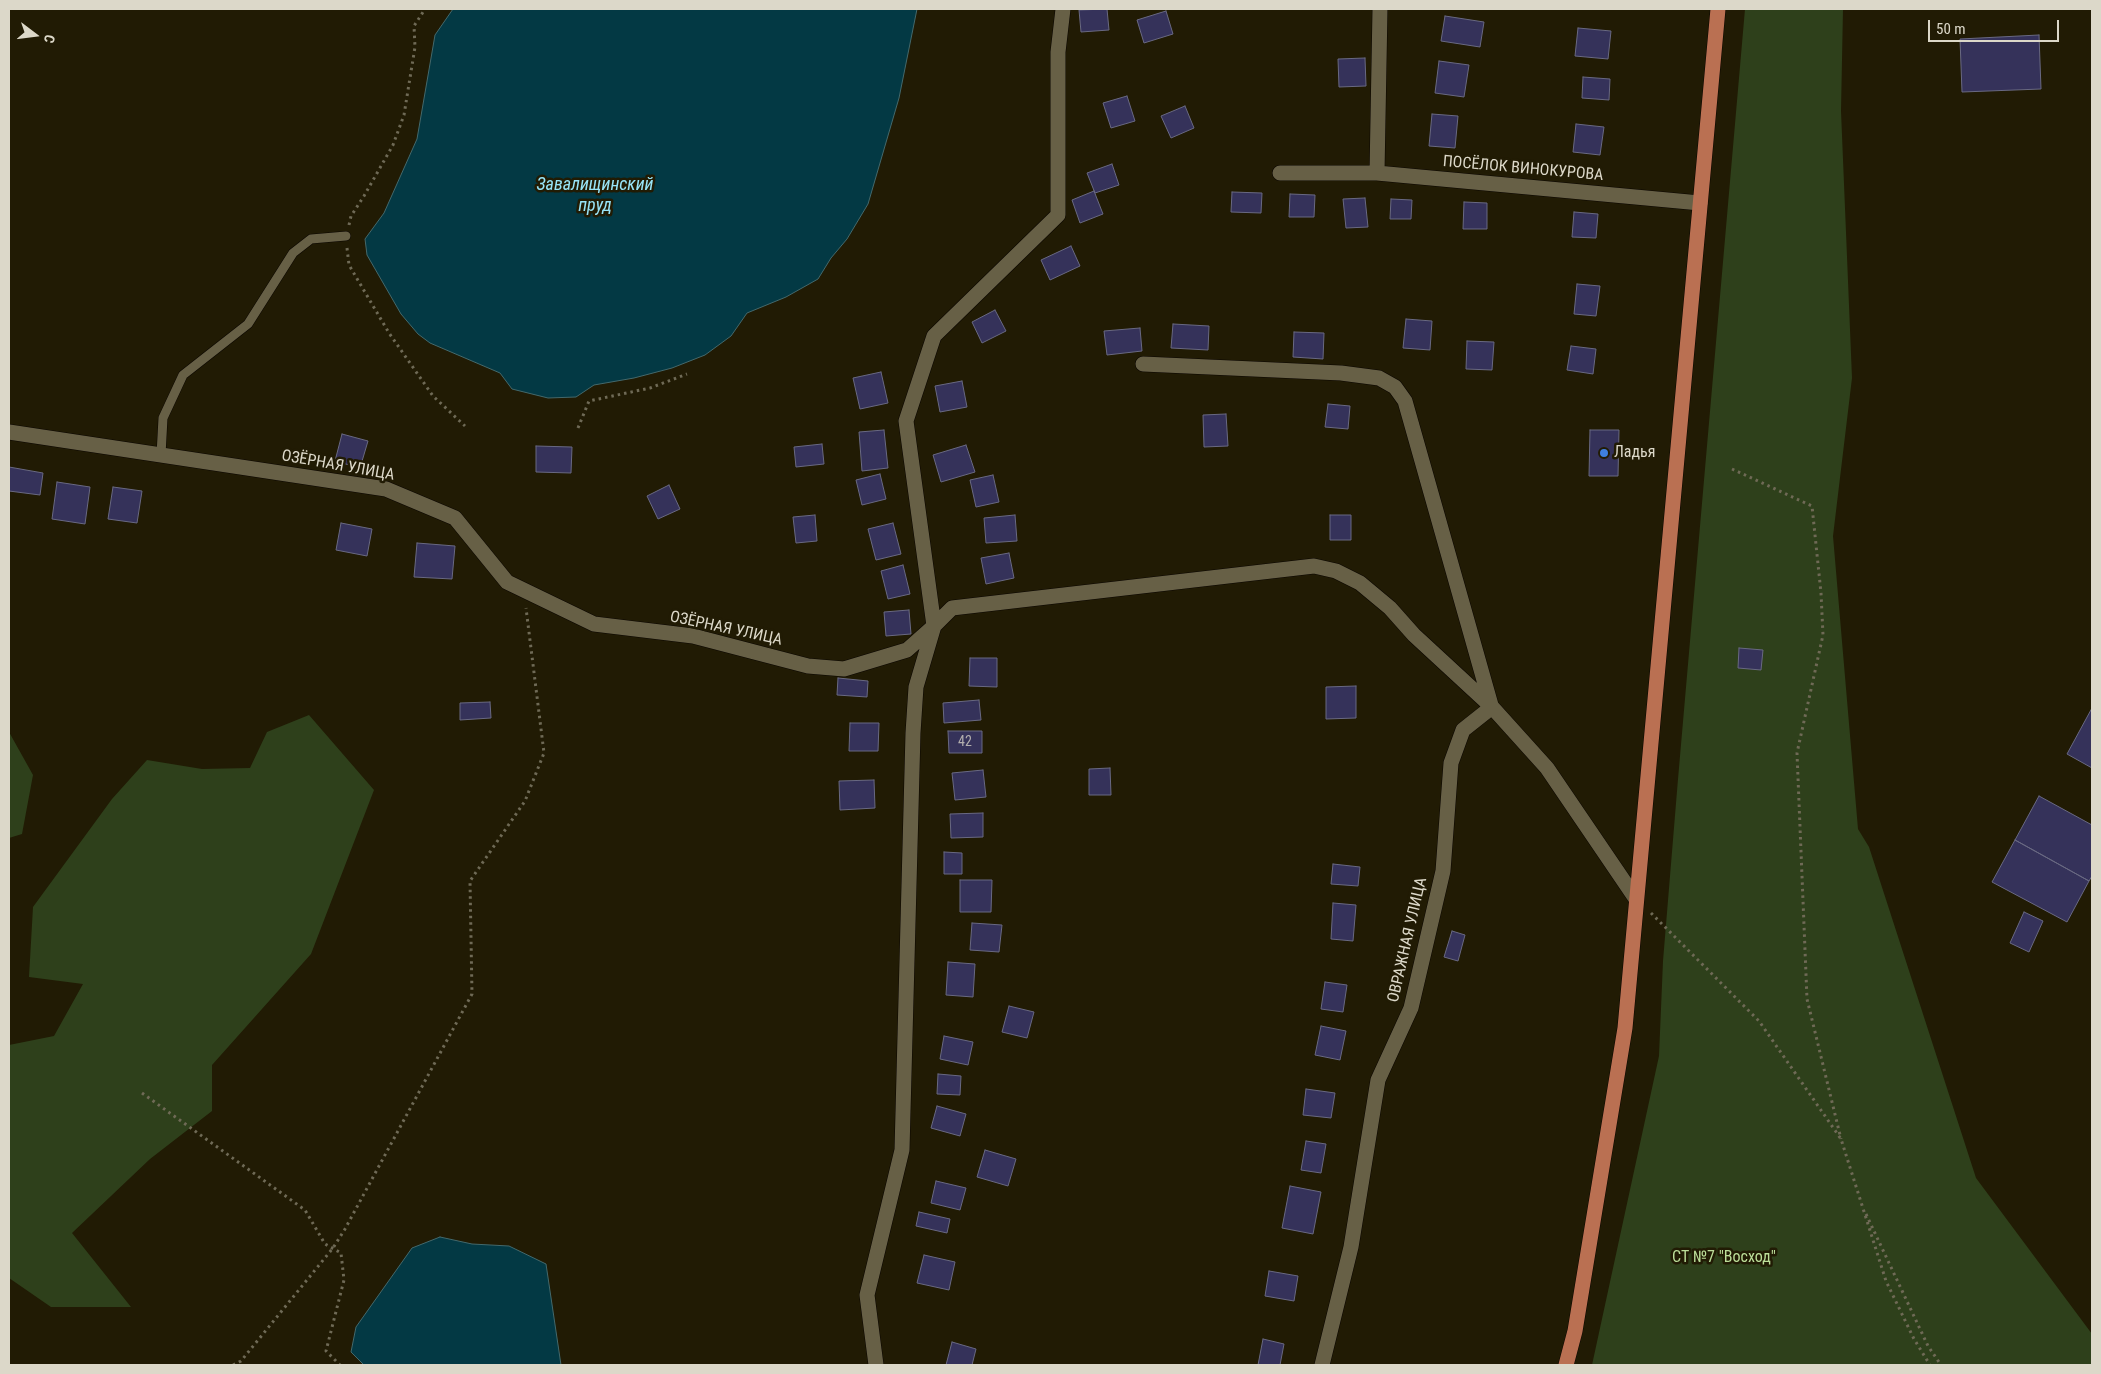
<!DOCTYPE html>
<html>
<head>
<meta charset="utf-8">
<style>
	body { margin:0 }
	#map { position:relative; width:2101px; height:1374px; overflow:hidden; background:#211b04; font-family:"Roboto Condensed",sans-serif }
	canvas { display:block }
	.frame { position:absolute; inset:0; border:10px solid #dcd8c9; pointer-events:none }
	.north { position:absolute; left:10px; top:10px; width:50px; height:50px; -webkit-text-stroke:4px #211b04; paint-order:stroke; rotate:105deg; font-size:14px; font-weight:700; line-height:20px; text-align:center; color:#dcd8c9 }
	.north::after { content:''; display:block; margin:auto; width:18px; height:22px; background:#dcd8c9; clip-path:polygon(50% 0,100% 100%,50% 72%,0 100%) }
	.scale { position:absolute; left:1928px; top:20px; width:131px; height:22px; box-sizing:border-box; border:2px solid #dcd8c9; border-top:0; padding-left:6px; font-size:15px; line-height:18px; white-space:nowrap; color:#dcd8c9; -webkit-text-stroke:4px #211b04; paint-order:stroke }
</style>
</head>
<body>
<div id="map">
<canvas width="2101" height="1374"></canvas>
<div class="frame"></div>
<div class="north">С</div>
<div class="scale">50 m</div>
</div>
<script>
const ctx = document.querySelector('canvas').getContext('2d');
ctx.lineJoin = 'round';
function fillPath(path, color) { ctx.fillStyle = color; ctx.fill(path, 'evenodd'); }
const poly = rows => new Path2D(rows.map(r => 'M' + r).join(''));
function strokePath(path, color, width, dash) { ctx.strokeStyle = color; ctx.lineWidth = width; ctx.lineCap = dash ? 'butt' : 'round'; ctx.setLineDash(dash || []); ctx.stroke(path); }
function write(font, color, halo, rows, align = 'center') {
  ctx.font = font + ' "Roboto Condensed",sans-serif'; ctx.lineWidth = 5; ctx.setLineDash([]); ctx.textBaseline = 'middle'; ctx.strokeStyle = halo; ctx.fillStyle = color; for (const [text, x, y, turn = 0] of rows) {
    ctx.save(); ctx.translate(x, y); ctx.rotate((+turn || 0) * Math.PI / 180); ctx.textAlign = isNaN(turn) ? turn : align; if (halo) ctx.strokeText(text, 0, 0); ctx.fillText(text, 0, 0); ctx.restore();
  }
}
fillPath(poly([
	[1745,9,1843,9,1841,111,1852,378,1833,536,1858,829,1869,847,1976,1178,2092,1334,2092,1365,1592,1365,1659,1056,1663,961,1678,779],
	[309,715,374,790,311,954,212,1065,212,1111,150,1159,72,1233,131,1307,51,1307,9,1278,9,1045,54,1036,83,984,29,977,33,907,112,799,147,760,202,769,250,768,267,732],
	[9,732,33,775,22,834,9,838]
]), '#2e401b');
const water = poly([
	[453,9,917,9,899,98,868,204,847,239,831,258,818,279,786,297,747,313,731,336,705,355,672,368,634,378,594,385,576,397,548,398,512,389,500,373,430,343,418,334,401,314,367,255,365,239,384,213,417,139,435,35,453,9],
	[440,1237,472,1244,509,1246,546,1264,561,1365,364,1365,351,1352,356,1327,412,1248,440,1237]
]);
fillPath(water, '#033944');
strokePath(water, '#44696c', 1);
const building = poly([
	[1107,9,1109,30,1081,32,1079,10,1107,9],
	[1166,11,1173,34,1144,43,1137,20,1166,11],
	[1445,16,1484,22,1480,47,1441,41,1445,16],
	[1578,28,1611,31,1608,59,1575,56,1578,28],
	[2039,35,2041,89,1962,92,1960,39,2039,35],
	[1365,58,1366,86,1339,87,1338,59,1365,58],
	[1439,61,1469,65,1464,97,1435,93,1439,61],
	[1583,77,1610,79,1609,100,1582,98,1583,77],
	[1127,96,1135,121,1111,128,1103,103,1127,96],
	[1185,106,1194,128,1171,138,1161,116,1185,106],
	[1432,114,1458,116,1455,148,1429,146,1432,114],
	[1576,124,1604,127,1600,155,1573,152,1576,124],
	[1112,164,1119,185,1095,193,1087,173,1112,164],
	[1094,191,1103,214,1080,223,1072,200,1094,191],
	[1232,192,1262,193,1261,213,1231,212,1232,192],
	[1290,194,1315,195,1314,217,1289,217,1290,194],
	[1365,198,1368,227,1346,228,1343,199,1365,198],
	[1391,199,1412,200,1411,219,1390,219,1391,199],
	[1464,202,1487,203,1487,229,1463,229,1464,202],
	[1574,212,1598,214,1596,238,1572,237,1574,212],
	[1071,246,1080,266,1050,280,1041,260,1071,246],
	[1577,284,1600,286,1596,316,1574,314,1577,284],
	[995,310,1006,331,982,343,972,322,995,310],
	[1406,319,1432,321,1430,350,1403,348,1406,319],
	[1173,324,1209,326,1208,350,1171,348,1173,324],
	[1140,328,1142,351,1107,355,1104,331,1140,328],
	[1294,332,1324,333,1323,359,1293,357,1294,332],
	[1467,341,1494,342,1492,370,1466,369,1467,341],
	[1571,346,1596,349,1593,374,1567,370,1571,346],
	[881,372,888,403,860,409,853,378,881,372],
	[962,381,967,407,940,412,935,386,962,381],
	[1328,404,1350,406,1348,429,1325,427,1328,404],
	[1226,414,1228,446,1204,447,1203,415,1226,414],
	[884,430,888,468,862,471,859,432,884,430],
	[1590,430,1619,430,1618,476,1589,476,1590,430],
	[342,434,368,441,360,468,335,461,342,434],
	[822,444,824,464,796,467,794,447,822,444],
	[966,445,975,472,941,482,933,455,966,445],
	[536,446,572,447,571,473,536,472,536,446],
	[9,467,43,473,40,495,9,491,9,467],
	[880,474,886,499,862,505,856,480,880,474],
	[993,475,999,502,976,507,970,480,993,475],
	[57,482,90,487,85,524,52,519,57,482],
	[669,485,680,509,658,519,647,496,669,485],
	[113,487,142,491,137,523,108,519,113,487],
	[815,515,817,541,796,543,793,517,815,515],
	[1015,515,1017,541,986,543,984,518,1015,515],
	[1330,515,1351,515,1351,540,1330,540,1330,515],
	[341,523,372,529,367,556,336,550,341,523],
	[893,523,901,554,876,560,868,529,893,523],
	[417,543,455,546,452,579,414,577,417,543],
	[1009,553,1014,578,986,584,981,558,1009,553],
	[903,565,910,594,888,599,881,571,903,565],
	[909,610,911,634,886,636,884,612,909,610],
	[1739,648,1763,650,1761,670,1738,668,1739,648],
	[970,658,997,658,997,687,969,686,970,658],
	[838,678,868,681,867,697,837,695,838,678],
	[1356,686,1356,718,1326,719,1326,687,1356,686],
	[979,700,981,720,944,723,943,703,979,700],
	[490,702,491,718,460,720,460,703,490,702],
	[2092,708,2092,768,2067,754,2092,708],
	[850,723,879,723,878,751,849,751,850,723],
	[948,731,982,731,982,753,949,753,948,731],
	[1110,768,1111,795,1089,795,1089,769,1110,768],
	[983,770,986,797,955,800,952,773,983,770],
	[874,780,875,808,840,810,839,781,874,780],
	[2039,796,2092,825,2092,876,2089,881,2015,840,2039,796],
	[983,813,983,837,951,838,950,814,983,813],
	[2015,840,2089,881,2067,922,1992,882,2015,840],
	[944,852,962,853,962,874,944,874,944,852],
	[1333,864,1360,867,1358,886,1331,884,1333,864],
	[960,880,992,880,991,912,960,912,960,880],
	[1333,903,1356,905,1353,941,1331,939,1333,903],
	[2024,912,2043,921,2029,952,2010,943,2024,912],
	[972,923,1002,925,999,952,970,950,972,923],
	[1452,931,1465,935,1458,961,1444,957,1452,931],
	[948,962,975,964,973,997,946,995,948,962],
	[1325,982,1347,985,1343,1012,1321,1009,1325,982],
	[1009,1006,1034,1012,1027,1038,1002,1032,1009,1006],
	[1321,1026,1346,1031,1340,1060,1315,1055,1321,1026],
	[944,1036,973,1042,968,1065,940,1059,944,1036],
	[938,1074,961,1076,960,1095,937,1094,938,1074],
	[1306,1089,1335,1093,1331,1118,1303,1115,1306,1089],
	[937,1106,966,1114,960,1136,931,1128,937,1106],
	[1306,1141,1326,1144,1321,1173,1301,1170,1306,1141],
	[985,1150,1016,1159,1008,1186,977,1177,985,1150],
	[936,1181,966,1188,960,1210,931,1203,936,1181],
	[1290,1186,1321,1192,1313,1234,1282,1228,1290,1186],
	[919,1212,950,1219,947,1233,916,1226,919,1212],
	[924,1255,955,1262,949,1290,917,1283,924,1255],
	[1269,1271,1298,1276,1294,1301,1265,1296,1269,1271],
	[1263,1339,1284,1344,1280,1365,1258,1365,1263,1339],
	[952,1342,976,1349,972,1365,946,1365,952,1342]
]);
fillPath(building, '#35325a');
strokePath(building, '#696982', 1);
const lane = poly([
	[161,455,163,418,183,375,248,324,293,253,311,239,346,236]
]);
const street = poly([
	[1280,173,1377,173,1700,203],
	[1377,173,1380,9],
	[1143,364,1341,373,1379,378,1395,387,1405,401,1491,705],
	[9,432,386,489,455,518,507,582,594,624,693,636,808,666,844,669,907,650,934,626,906,421,934,336,1058,215,1058,52,1063,9],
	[876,1365,867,1295,902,1150,913,733,916,687,934,626,952,608,1314,566,1336,571,1360,583,1390,608,1414,635,1492,707,1547,768,1636,899],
	[1322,1365,1351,1247,1378,1080,1411,1008,1443,871,1451,763,1463,730,1492,707]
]);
const primary = poly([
	[1566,1365,1575,1331,1625,1028,1718,9]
]);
strokePath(lane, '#0b0600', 10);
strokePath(street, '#0b0600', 16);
strokePath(primary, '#0b0600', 16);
strokePath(poly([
	[349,225,351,216,364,196,393,145,404,115,415,47,414,26,425,9],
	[347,248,349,265,389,333,433,396,465,426],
	[578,428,589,401,650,388,687,374],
	[1732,469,1812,506,1821,593,1823,635,1797,753,1807,999,1841,1139],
	[1651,913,1759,1021,1841,1139,1886,1281,1914,1339,1930,1365],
	[142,1093,305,1210,325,1244,341,1253,344,1280,326,1351,340,1365],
	[1866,1214,1928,1346,1941,1365],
	[233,1365,241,1361,333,1248,345,1229,472,994,470,881,525,801,544,753,526,608]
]), '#6f6a56', 3, [2.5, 4]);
strokePath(lane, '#676046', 9);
strokePath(street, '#676046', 15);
strokePath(primary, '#ba7052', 15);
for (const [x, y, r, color] of [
	[1604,453,5,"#3f7fe0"]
]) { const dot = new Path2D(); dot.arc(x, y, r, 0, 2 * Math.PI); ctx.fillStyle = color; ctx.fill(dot); strokePath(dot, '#211b04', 2); }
write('14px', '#b2aead', null, [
	["42",965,742]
]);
write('16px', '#dcd8c9', '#211b04', [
	["ПОСЁЛОК ВИНОКУРОВА",1523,169,5],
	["ОЗЁРНАЯ УЛИЦА",338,466,10],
	["ОЗЁРНАЯ УЛИЦА",726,629,12],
	["ОВРАЖНАЯ УЛИЦА",1408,940,-77]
]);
write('16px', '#dcd8c9', '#211b04', [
	["Ладья",1614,453]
], 'left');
write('16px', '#bbdd98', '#211b04', [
	["СТ №7 \"Восход\"",1724,1258]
]);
write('italic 18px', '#98e4f7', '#211b04', [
	["Завалищинский",595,185],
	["пруд",595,206]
]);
</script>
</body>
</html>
